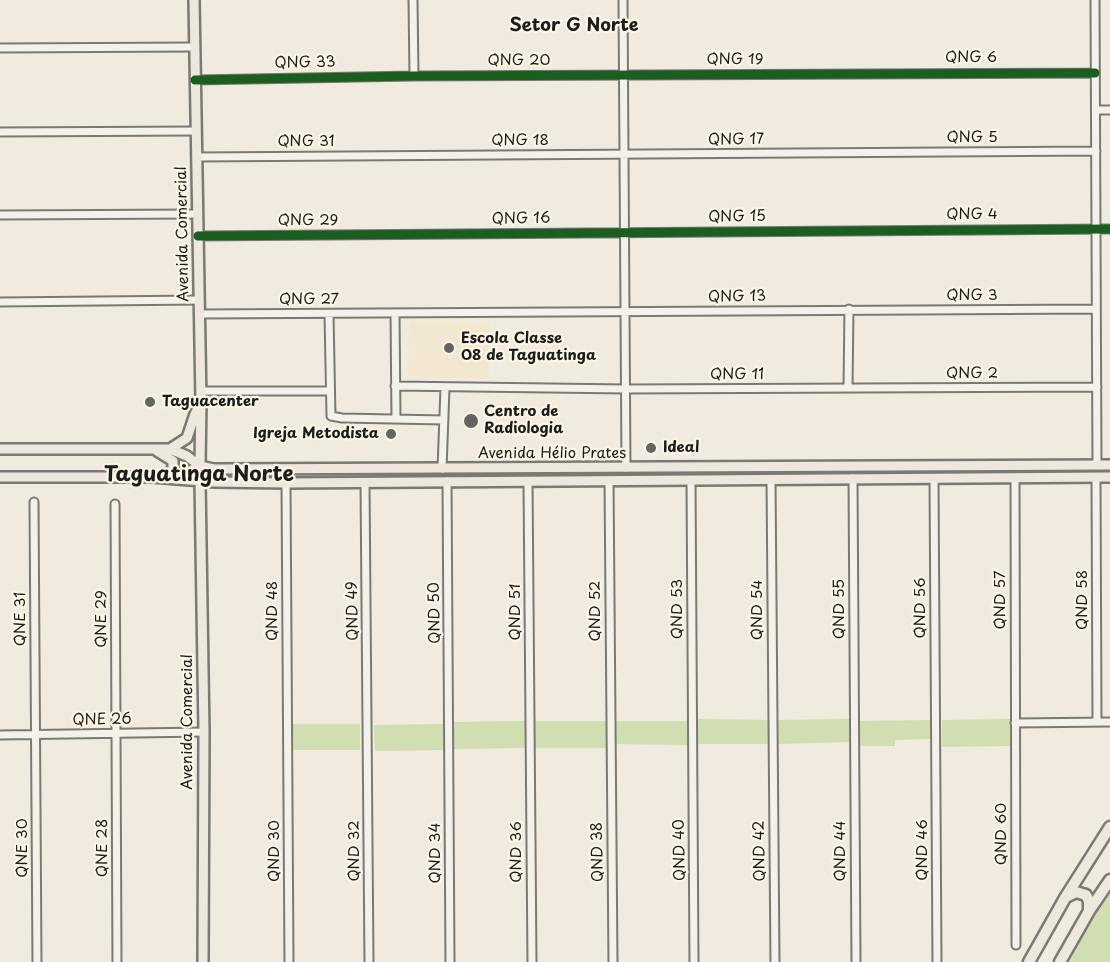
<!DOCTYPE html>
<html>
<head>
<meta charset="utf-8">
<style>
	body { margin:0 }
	canvas { display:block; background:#f0eadf }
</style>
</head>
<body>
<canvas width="1110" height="962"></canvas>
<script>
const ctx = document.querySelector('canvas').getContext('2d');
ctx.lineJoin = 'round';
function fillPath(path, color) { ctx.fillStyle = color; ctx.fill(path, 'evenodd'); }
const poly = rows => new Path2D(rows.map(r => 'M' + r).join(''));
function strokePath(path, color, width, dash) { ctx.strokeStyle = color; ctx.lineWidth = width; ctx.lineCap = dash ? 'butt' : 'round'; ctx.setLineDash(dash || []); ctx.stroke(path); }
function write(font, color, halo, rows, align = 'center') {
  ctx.font = font + ' "Playpen Sans",sans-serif'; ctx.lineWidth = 4.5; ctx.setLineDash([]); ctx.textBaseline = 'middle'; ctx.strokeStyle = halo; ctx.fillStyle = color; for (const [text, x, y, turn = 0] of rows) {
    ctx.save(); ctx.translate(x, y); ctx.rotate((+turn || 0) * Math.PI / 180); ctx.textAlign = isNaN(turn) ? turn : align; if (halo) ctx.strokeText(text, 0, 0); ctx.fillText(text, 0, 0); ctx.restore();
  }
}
fillPath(poly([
	[409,321,490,321,489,379,408,376]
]), '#f2e7d1');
fillPath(poly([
	[696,719,771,720,770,744,696,744],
	[849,719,849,742,777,744,777,720],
	[1011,719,1012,746,942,747,942,720],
	[932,720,932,739,895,740,895,746,857,746,856,721],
	[525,721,525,748,453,749,453,722],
	[533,721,607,721,607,748,533,748],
	[613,721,688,721,688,745,613,744],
	[292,724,360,724,360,750,292,750],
	[444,724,444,750,375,751,374,725],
	[1110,893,1110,962,1069,962,1092,920]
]), '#d0deb2');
const minor = poly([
	[413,0,414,76],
	[623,0,626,468],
	[1095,0,1097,465],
	[0,48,195,47],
	[195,80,414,76,1095,73],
	[1096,110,1110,110],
	[0,132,196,131],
	[197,157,1096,151],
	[0,215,198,214],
	[198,236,1110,229],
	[0,302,199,300],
	[395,313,396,419],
	[200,314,1096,309],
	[329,314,331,416,342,418,444,420],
	[395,386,626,389,1097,387],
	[848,388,849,309],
	[201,391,330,391],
	[442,469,445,388],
	[853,478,856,962],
	[934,478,937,962],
	[1015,478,1016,945],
	[1096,478,1097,722],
	[771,479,775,962],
	[609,480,613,962],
	[691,480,694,962],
	[447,481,450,962],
	[528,481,532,962],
	[286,483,289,962],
	[365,483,369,962],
	[34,502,37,962],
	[115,504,117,962],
	[1015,723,1110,722],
	[0,735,204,732]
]);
const major = poly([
	[194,0,201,402,200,466],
	[0,449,170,449,187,456,200,466,214,469,1110,465],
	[170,449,187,438,195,414,200,405],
	[157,451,173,461,173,469,168,474],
	[169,474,188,472,200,466],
	[0,477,152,477,214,482,286,483,1110,477],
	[200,481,204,732,203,962]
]);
const highway = poly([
	[1066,897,1076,892,1086,895,1089,901,1089,911],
	[1029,962,1065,898,1110,827],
	[1060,962,1089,911,1110,880]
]);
strokePath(minor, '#7b7974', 11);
strokePath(major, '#7b7974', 14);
strokePath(highway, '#7b7974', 15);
strokePath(minor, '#f4f1ea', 7);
strokePath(major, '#ede7dd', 9);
strokePath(highway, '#ede7dd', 10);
strokePath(poly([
	[195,80,414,76,1095,73],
	[198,236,1110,229]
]), '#1b5e20', 9);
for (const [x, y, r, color] of [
	[449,348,6,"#666460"],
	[150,402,6,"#666460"],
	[471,421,8,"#666460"],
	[391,434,6,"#666460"],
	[651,448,6,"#666460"]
]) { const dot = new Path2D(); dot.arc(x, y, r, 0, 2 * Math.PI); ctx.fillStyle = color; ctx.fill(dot); strokePath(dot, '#fcf5e5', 2); }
write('15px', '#1c1c1c', '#fcf5e5', [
	["QNG 6",971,58],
	["QNG 19",735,60],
	["QNG 20",519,61],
	["QNG 33",305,63,-1],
	["QNG 5",972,138],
	["QNG 17",736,140,-1],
	["QNG 18",520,141],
	["QNG 31",306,142],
	["QNG 4",972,215],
	["QNG 15",737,217,-1],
	["QNG 16",521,219,-1],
	["QNG 29",308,221],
	["Avenida Comercial",183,234,-91],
	["QNG 3",972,296],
	["QNG 13",737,297,-1],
	["QNG 27",309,300],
	["QNG 2",972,374],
	["QNG 11",737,375],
	["Avenida Hélio Prates",552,454],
	["QND 57",1001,600,-90],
	["QND 58",1083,600,-90],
	["QND 56",921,608,-90],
	["QND 53",678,609,-90],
	["QND 55",840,609,-90],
	["QND 54",758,610,-90],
	["QND 48",273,611,-90],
	["QND 49",353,611,-91],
	["QND 52",596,611,-90],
	["QND 51",516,612,-90],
	["QND 50",435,613,-91],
	["QNE 31",21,619,-90],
	["QNE 29",102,619,-90],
	["QNE 26",102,720,-1],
	["Avenida Comercial",188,722,-90],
	["QND 60",1002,834,-90],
	["QNE 30",23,848,-90],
	["QNE 28",103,848,-90],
	["QND 40",680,850,-91],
	["QND 46",923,850,-90],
	["QND 30",275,851,-90],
	["QND 32",355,851,-90],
	["QND 42",760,851,-91],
	["QND 44",841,851,-90],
	["QND 36",517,852,-90],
	["QND 38",598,852,-91],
	["QND 34",436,853,-90]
]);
write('bold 15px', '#1c1c1c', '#fcf5e5', [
	["Escola Classe",461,339],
	["08 de Taguatinga",461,356],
	["Taguacenter",162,402],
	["Centro de",484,412],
	["Radiologia",484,429],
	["Igreja Metodista",379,434,"right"],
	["Ideal",663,448]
], 'left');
write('bold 18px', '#1c1c1c', '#fcf5e5', [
	["Setor G Norte",574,26]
]);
write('bold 21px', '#1c1c1c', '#fcf5e5', [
	["Taguatinga Norte",199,475]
]);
</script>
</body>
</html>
